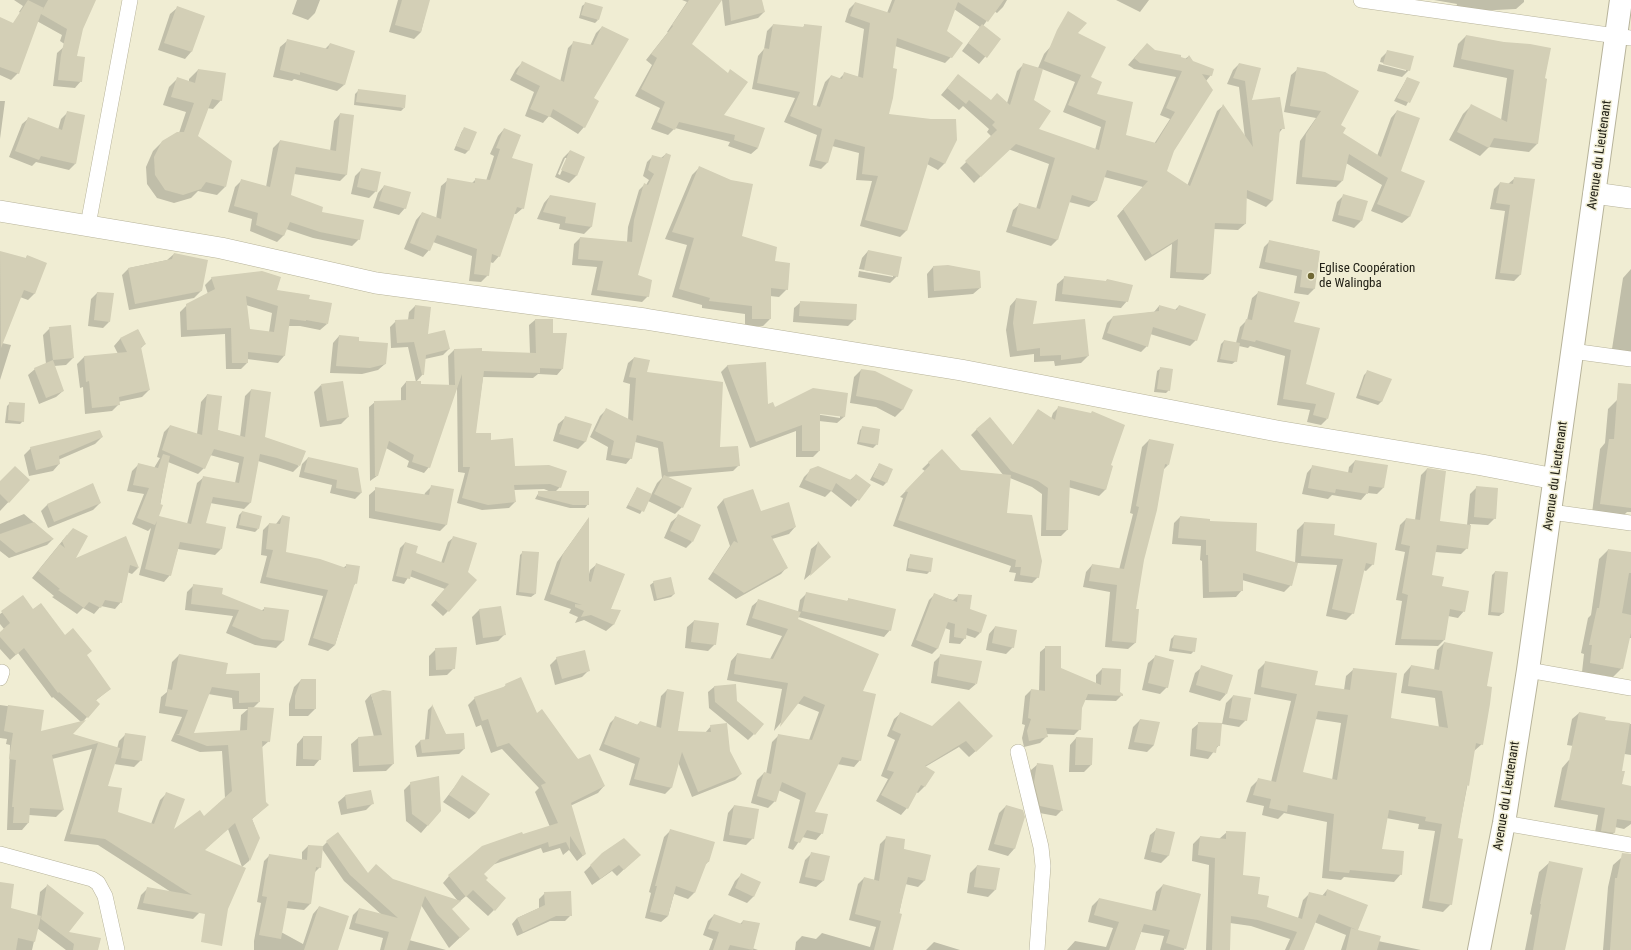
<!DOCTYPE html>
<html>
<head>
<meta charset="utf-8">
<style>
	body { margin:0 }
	canvas { display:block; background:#f0edd3 }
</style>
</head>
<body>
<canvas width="1631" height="950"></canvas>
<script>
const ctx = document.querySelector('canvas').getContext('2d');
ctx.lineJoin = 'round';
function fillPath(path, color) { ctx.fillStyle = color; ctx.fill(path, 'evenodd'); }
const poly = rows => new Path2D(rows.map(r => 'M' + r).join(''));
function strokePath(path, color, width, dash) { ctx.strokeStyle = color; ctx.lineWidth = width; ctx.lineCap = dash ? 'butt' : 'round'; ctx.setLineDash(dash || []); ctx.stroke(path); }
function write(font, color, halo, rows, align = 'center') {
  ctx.font = font + ' "Roboto Condensed",sans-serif'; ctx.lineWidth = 3; ctx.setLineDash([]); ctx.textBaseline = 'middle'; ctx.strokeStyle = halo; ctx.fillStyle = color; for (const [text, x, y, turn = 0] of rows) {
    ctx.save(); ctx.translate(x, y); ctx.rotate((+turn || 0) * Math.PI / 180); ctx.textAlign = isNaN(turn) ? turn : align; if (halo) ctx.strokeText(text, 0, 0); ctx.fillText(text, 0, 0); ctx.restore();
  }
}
fillPath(poly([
	[14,0,88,0,75,57,81,81,75,88,53,86,57,53,66,45,60,41,62,35,35,20,33,22,19,12,23,6],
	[297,0,320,0,315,13,308,20,292,14],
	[398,0,429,0,421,32,414,39,389,32],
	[682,0,721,0,691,44,723,116,758,148,751,154,728,146,730,142,675,128,668,135,651,129,660,108,635,96,652,65,646,60,668,32,667,32,687,2],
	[722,0,761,0,764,12,758,18,725,26],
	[892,0,1007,0,1003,7,997,13,994,11,983,26,1000,39,979,64,962,51,980,27,954,9,946,31,951,57,945,63,895,46,887,115,956,139,944,164,938,170,927,164,906,231,900,237,860,226,872,181,856,180,859,153,832,146,827,163,821,169,809,166,817,135,784,122,795,98,752,89,758,56,764,49,767,31,773,25,802,28,805,25,812,106,816,107,825,82,831,76,839,79,845,73,858,77,864,29,845,22,849,9,855,3,887,13],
	[1116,0,1149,0,1140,12],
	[1434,0,1524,0,1524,2,1516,9,1475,11,1456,8,1457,4],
	[586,3,598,20,595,23,579,18,582,6],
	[177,8,203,16,191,52,185,59,158,50,170,14],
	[0,18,18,73,11,80,0,75],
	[602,27,592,98,584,127,578,134,549,116,543,123,525,116,534,92,510,80,516,69,522,63,560,82,568,48,574,42,590,46,596,33],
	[1061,35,1090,78,1095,95,1125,136,1154,144,1170,119,1160,115,1176,77,1134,69,1128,65,1141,50,1155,51,1185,59,1189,56,1193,62,1211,75,1206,81,1173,150,1165,171,1187,186,1217,111,1223,106,1245,138,1239,87,1227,84,1233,70,1239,64,1260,69,1251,102,1283,128,1279,133,1272,201,1266,207,1246,198,1245,224,1238,230,1213,229,1210,274,1203,280,1170,278,1172,244,1145,261,1117,216,1143,187,1104,177,1096,201,1089,207,1069,202,1057,240,1051,246,1006,232,1013,210,1020,204,1036,209,1049,164,1008,149,974,183,960,168,992,137,987,132,989,129,963,106,959,110,941,95,958,75,991,101,1007,103,1017,71,1023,65,1038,68,1044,54],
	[1042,69,1075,82,1063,112,1101,127,1095,150,1037,129,1033,100],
	[1466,36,1544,79,1537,144,1529,152,1489,147,1480,156,1449,140,1463,114,1471,106,1501,120,1507,78,1453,67,1458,44],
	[287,41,325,49,330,44,344,85,337,91,294,79,292,81,273,77,280,47],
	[1388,51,1409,70,1402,77,1377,71,1379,64,1406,71,1406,69,1380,62,1381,58],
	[1298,69,1340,126,1341,133,1377,156,1391,118,1397,111,1400,172,1424,181,1409,217,1402,223,1371,211,1382,185,1346,163,1342,181,1336,187,1296,184,1300,141,1316,118,1284,112,1291,75],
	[198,70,221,100,213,109,207,108,197,136,225,187,217,195,198,191,191,198,174,203,157,198,147,184,146,167,153,151,162,142,179,133,186,112,163,105,169,87,177,79,189,82,189,79],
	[1407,78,1418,83,1406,106,1394,101],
	[358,91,404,108,401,111,354,105,355,94],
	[0,101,5,101,0,139],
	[67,113,75,164,69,170,36,162,32,166,9,157,22,124,29,118,58,130,61,119],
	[340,114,353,116,346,175,340,181,294,174,289,196,320,212,359,239,352,246,313,238,286,229,284,235,277,242,250,231,252,219,228,212,235,187,242,180,266,187,273,148,280,141,330,151,334,121],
	[465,128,475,132,468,151,465,154,454,150,462,131],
	[504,129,523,208,516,214,513,214,499,256,493,263,490,262,488,275,481,282,469,281,472,256,433,242,429,250,423,257,404,249,416,220,422,213,436,219,441,186,448,180,471,184,476,179,486,181,494,156,490,154,498,136],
	[570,151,584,157,576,176,569,183,555,177,563,158],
	[565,158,567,158,560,175,558,174],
	[666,154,637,276,648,296,642,302,591,295,597,267,572,265,574,244,580,238,627,242,628,227,639,190,645,184,646,185,649,180,643,176,647,162,653,156,661,158],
	[700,167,740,236,774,262,787,289,779,297,770,296,770,319,763,326,745,327,745,314,702,308,702,305,672,297,687,245,665,239,692,175],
	[362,169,376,191,369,198,351,194,355,176],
	[1515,178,1520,275,1514,281,1495,279,1505,211,1490,209,1494,189,1500,183,1508,184],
	[384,186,405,208,399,215,373,208,378,193],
	[1344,195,1361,221,1354,228,1332,221,1337,202],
	[550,196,595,204,591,227,584,234,559,229,560,224,537,219,544,203],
	[1270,241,1319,251,1314,289,1308,295,1294,293,1297,276,1259,268,1264,247],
	[868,251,897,276,890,283,858,277,859,271,893,277,893,275,859,269,862,258],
	[0,252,25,259,27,256,35,293,28,300,20,297,2,343,11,345,0,380],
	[174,254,201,291,194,298,129,310,122,275,129,268,167,260],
	[933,267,980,288,973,294,928,298,927,274],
	[1631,269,1631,352,1612,349,1623,278],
	[212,278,308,299,327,324,320,330,300,326,288,326,284,356,278,363,247,359,247,363,241,369,226,369,225,334,181,337,180,312,187,305,208,294,205,285],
	[246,305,272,313,269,332,249,330],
	[1064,278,1105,282,1107,280,1127,301,1121,308,1055,301,1057,284],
	[1259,292,1293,323,1305,385,1327,419,1321,425,1307,422,1310,410,1277,405,1285,356,1250,346,1248,348,1239,346,1236,361,1232,364,1217,362,1221,344,1224,341,1236,343,1240,327,1247,320,1252,298],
	[97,293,109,322,103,328,88,326,91,299],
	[1016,299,1032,325,1088,356,1081,363,1055,366,1054,361,1034,362,1034,354,1010,357,1006,330,1010,306],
	[801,302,855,319,848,326,793,322,794,308],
	[415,306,427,335,449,349,443,355,425,359,423,374,416,382,408,347,391,348,390,327,396,321,408,320,409,312],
	[1159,306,1175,310,1179,306,1196,340,1190,346,1150,334,1147,346,1141,352,1102,339,1107,323,1113,317,1154,312],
	[535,320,552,334,562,369,557,375,538,374,533,378,483,377,475,434,490,441,514,467,560,487,555,492,588,504,585,508,570,508,535,499,539,492,551,492,544,489,514,490,515,502,509,508,482,510,457,503,465,473,458,472,457,387,429,467,424,473,407,467,409,461,386,448,377,476,370,481,369,407,375,402,401,401,401,388,406,382,420,385,449,386,448,356,454,350,530,354,529,325],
	[50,328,73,358,66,365,54,366,63,391,56,397,39,404,28,375,35,369,46,364,43,335],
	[138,330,145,344,140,349,149,390,142,397,118,402,119,404,112,411,85,414,83,387,80,388,77,364,84,357,118,354,114,346,120,339],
	[339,336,385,364,378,370,362,374,330,373,333,343],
	[634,358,646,373,719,448,739,465,733,471,666,477,682,507,675,514,648,501,640,514,626,508,637,488,651,495,657,483,662,478,658,448,635,442,631,458,626,464,606,460,608,447,590,437,600,416,606,410,628,420,630,384,623,382,628,363],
	[728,365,768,406,774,408,847,394,844,417,837,423,819,421,819,451,813,457,796,457,796,431,750,448,721,372],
	[815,412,840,416,840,418,815,414],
	[1161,368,1169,390,1166,393,1154,392,1157,371],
	[861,370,912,390,902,410,895,417,876,407,850,403,854,377],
	[1367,372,1390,379,1381,402,1378,405,1356,398,1364,375],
	[321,385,348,417,341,424,320,427,314,392],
	[251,390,264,438,299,466,293,472,258,461,250,503,244,509,210,503,204,524,221,549,215,555,178,549,170,575,164,582,139,575,151,528,148,531,132,524,144,494,127,491,132,471,138,465,154,468,160,458,157,457,164,432,170,426,197,434,201,402,207,395,217,430,240,437,245,396],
	[210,455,239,463,235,483,204,477,197,483,187,524,158,517,168,462,198,474,204,468],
	[1617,400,1631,402,1631,512,1627,512,1622,517,1592,513,1600,449,1605,443,1608,409],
	[10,403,23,421,20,424,5,423,7,406],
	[1059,407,1110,466,1105,490,1099,496,1068,487,1067,530,1061,536,1041,536,1042,494,1032,487,1010,478,1006,514,1038,577,1032,583,1014,581,1016,573,1009,572,1011,566,893,526,903,498,900,497,925,471,922,469,942,450,961,471,1004,476,971,435,977,429,1012,446,1039,410,1051,419,1053,413],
	[565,418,590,425,585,442,578,449,553,441,558,424],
	[863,427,877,444,873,448,857,444,860,430],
	[102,437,95,444,58,460,59,464,53,471,29,476,24,455,31,448],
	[1149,440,1168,465,1163,470,1143,560,1135,610,1135,643,1128,649,1105,647,1110,592,1083,587,1086,572,1092,565,1119,570,1133,514,1130,513,1142,447],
	[308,458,357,469,361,493,355,499,330,493,332,485,299,477,302,464],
	[1355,461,1387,466,1383,488,1377,494,1367,493,1361,500,1332,495,1328,499,1302,494,1307,473,1313,466,1348,473,1349,467],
	[879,464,886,483,883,486,870,480],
	[1427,469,1439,522,1467,525,1470,494,1477,487,1495,518,1488,525,1470,524,1467,548,1461,554,1435,552,1430,576,1464,611,1458,618,1448,616,1444,640,1438,646,1395,645,1402,601,1396,600,1405,552,1395,550,1400,525,1406,519,1415,520,1421,475],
	[811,470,850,480,856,475,870,486,851,507,831,491,825,497,799,487,804,477],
	[29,480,0,511,0,482],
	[432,486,446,525,440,531,369,518,369,495,376,489,424,496,425,493],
	[753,490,760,513,795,527,789,534,772,539,787,567,781,574,736,599,708,579,730,546,717,507,723,500],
	[100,503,93,510,48,528,41,511,48,504],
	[242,512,258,529,255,532,236,528,239,515],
	[24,514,53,539,47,545,9,558,0,551,0,524],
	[282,516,285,553,343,568,347,565,356,583,353,586,335,645,328,651,308,645,323,596,260,583,267,556,261,555,263,530,269,524,276,524],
	[678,516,692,542,686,548,664,538,671,522],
	[1180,517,1209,522,1255,552,1295,563,1297,530,1304,523,1333,536,1373,564,1366,571,1363,570,1353,613,1346,620,1326,616,1337,565,1297,563,1291,585,1284,592,1242,580,1242,590,1236,597,1203,598,1202,561,1200,560,1201,546,1172,544,1174,523],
	[588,519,588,578,590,570,597,564,610,609,619,611,613,625,606,631,584,620,575,623,578,617,569,613,571,609,544,600,557,562],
	[67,535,73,560,125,538,138,568,132,574,127,572,121,602,115,609,101,606,94,614,83,608,77,614,52,597,54,596,32,578],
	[454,537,448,611,443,616,431,605,445,589,409,576,404,584,392,581,400,548,405,543,415,554,441,563,448,542],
	[818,543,830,557,804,580,811,549],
	[1608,550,1631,553,1631,638,1629,638,1622,668,1613,677,1582,672,1584,654,1581,653,1588,618,1591,615,1599,559],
	[523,552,535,594,531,597,516,595,520,555],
	[911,555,930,571,927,574,906,571,908,559],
	[1495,572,1507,573,1503,613,1499,616,1488,615,1492,575],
	[654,582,674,594,671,597,654,601,650,585],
	[194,585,261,611,265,608,288,611,283,641,276,648,255,645,226,633,233,616,185,610,187,592],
	[807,593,846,602,849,599,890,630,884,637,798,617,797,619,861,692,860,760,854,767,837,764,814,812,822,833,816,840,802,837,793,850,788,848,800,800,778,790,775,801,768,808,751,803,757,780,764,773,766,774,772,742,779,735,809,740,819,712,797,703,774,731,782,689,727,680,731,661,737,654,770,659,782,636,746,625,752,606,759,600,798,612,800,600],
	[934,595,953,600,959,595,969,610,980,633,975,638,966,635,965,638,960,644,949,643,950,630,945,628,937,649,932,654,911,646,929,600],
	[22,597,33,610,86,655,110,689,95,701,87,717,72,734,117,749,119,741,126,734,141,760,134,767,114,764,107,786,117,813,151,824,160,800,167,793,172,832,204,817,225,798,222,751,200,752,171,741,182,717,159,713,161,697,167,692,172,662,179,655,225,675,259,702,252,709,269,741,261,748,265,802,268,805,252,819,259,838,249,861,242,867,228,829,204,850,200,912,193,919,137,909,141,895,148,888,171,892,98,845,64,841,92,749,52,759,63,810,56,817,29,815,28,823,22,830,7,830,10,745,6,744,7,739,0,738,0,705,43,711,40,732,81,722,53,697,52,698,18,653,10,660,0,649,0,633,4,629,0,624,0,614],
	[208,694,232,698,233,709,248,709,241,715,240,731,192,734],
	[500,607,505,634,498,641,476,645,472,617,479,610],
	[694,621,715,644,708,651,685,648,687,627],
	[995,627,1013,647,1006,654,986,650,989,634],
	[1174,636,1194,651,1191,654,1169,651,1171,639],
	[1444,643,1486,687,1482,744,1474,751,1457,839,1451,904,1443,912,1422,908,1435,831,1418,829,1419,824,1386,818,1381,850,1401,874,1394,882,1344,877,1341,880,1322,878,1327,822,1284,813,1278,819,1262,815,1264,806,1246,802,1251,787,1258,780,1271,782,1291,701,1254,694,1258,670,1266,662,1314,686,1344,690,1346,676,1354,669,1390,719,1439,728,1435,698,1401,693,1404,674,1411,666,1434,670,1437,650],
	[1315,719,1341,723,1332,780,1302,773],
	[1046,647,1060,669,1096,684,1096,675,1102,669,1122,695,1116,701,1084,700,1081,708,1080,729,1074,735,1046,734,1046,737,1040,743,1024,747,1022,738,1025,725,1022,724,1025,696,1031,690,1039,691,1040,652],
	[436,649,454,668,447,675,429,676,429,656],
	[941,655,976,684,969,690,931,683,934,662],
	[1155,657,1167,687,1160,694,1142,690,1148,663],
	[557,658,589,670,582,677,555,685,550,665],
	[1202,667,1226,694,1220,701,1189,692,1195,673],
	[301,680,315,709,308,716,289,716,289,704,294,687],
	[506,685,604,786,598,793,570,806,585,854,577,861,569,850,563,855,560,848,543,853,541,848,492,865,483,874,494,910,488,916,466,896,451,909,469,929,449,948,421,905,409,940,446,950,380,950,383,938,349,929,353,915,359,909,382,915,344,881,322,849,320,867,314,873,310,904,304,910,286,908,281,932,303,944,313,914,319,907,337,950,254,950,254,941,261,903,257,902,264,861,270,855,302,860,302,852,308,846,322,847,327,842,367,874,392,880,458,901,443,883,449,876,522,836,550,827,535,792,539,788,502,749,491,753,481,725,476,727,468,705,475,698,502,689],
	[735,685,736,702,754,734,748,740,709,708,708,692,714,687],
	[667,690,677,732,705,733,711,726,729,751,741,774,735,780,692,797,678,762,671,788,665,794,629,785,635,764,599,750,610,723,616,717,637,725,640,722,656,728,661,696],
	[371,694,393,764,386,771,353,772,351,744,358,738,374,737,365,701],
	[1233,696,1246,720,1239,727,1222,724,1226,703],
	[432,706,446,735,464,749,459,754,417,757,415,746,420,741,425,740,428,710],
	[901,713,932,727,985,743,969,757,959,747,925,767,933,772,924,787,918,793,916,792,907,808,901,815,876,801,888,779,881,776,895,740,887,736,894,719],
	[1579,713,1604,721,1631,724,1631,755,1567,745,1572,719],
	[1140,720,1154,745,1147,752,1128,749,1133,727],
	[1199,723,1219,745,1208,759,1190,756,1192,729],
	[303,737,320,759,314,766,296,766,297,744],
	[1076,738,1091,765,1084,772,1069,772,1070,745],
	[1569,760,1624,772,1621,785,1631,787,1631,824,1624,829,1615,827,1614,833,1606,840,1594,838,1598,815,1554,807,1562,768],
	[1038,764,1062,810,1056,816,1034,812,1029,788,1031,770],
	[463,776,476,813,469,819,443,802],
	[411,783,440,811,421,833,406,821,404,790],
	[345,796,373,803,366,810,341,815,338,802],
	[734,806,753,838,746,845,723,841,728,813],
	[1006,806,1024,817,1014,849,1008,856,988,850,999,813],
	[1157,829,1174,833,1168,856,1161,863,1144,859,1150,835],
	[670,831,708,862,705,865,694,893,688,899,674,894,668,916,661,922,645,918,651,893,649,892,664,837],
	[1227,832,1242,875,1266,908,1298,918,1303,900,1310,893,1322,896,1327,890,1366,905,1356,931,1378,941,1421,950,1341,950,1346,935,1314,922,1302,950,1285,950,1290,939,1251,926,1230,923,1230,950,1206,950,1209,865,1192,861,1193,844,1200,837,1219,839],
	[887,837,902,849,930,856,924,881,918,887,905,884,892,950,795,950,796,942,802,936,816,939,822,933,870,947,876,927,849,920,858,884,864,878,874,880,880,844],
	[812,853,823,881,816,887,799,883,805,860],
	[603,854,639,855,617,876,612,871,592,885,584,872],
	[1621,858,1631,859,1631,950,1603,950,1608,887,1613,865],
	[1550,862,1564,950,1525,950,1532,915,1530,914,1539,872],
	[977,866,995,890,988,897,967,893,970,873],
	[742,874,754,896,747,903,728,895,735,881],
	[0,883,9,909,37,916,40,892,47,886,68,933,97,950,66,950,37,928,32,950,0,950],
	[1163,885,1200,894,1184,950,1160,950,1164,936,1141,932,1134,950,1067,950,1075,941,1106,947,1113,928,1088,922,1092,906,1099,899,1152,911,1156,892],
	[545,893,571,915,565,921,550,921,517,936,512,924,517,918,539,908,539,899],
	[714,915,740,924,743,921,752,948,758,950,709,950,713,939,703,935,708,921],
	[934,942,960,950,926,950]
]), '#0003');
fillPath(poly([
	[28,0,44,8,42,11,48,0,96,0,83,29,77,56,85,57,82,82,58,80,61,55,67,29,41,14,19,74,0,67,0,17,13,23],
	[402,0,430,0,421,32,395,25],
	[689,0,722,0,692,44,728,73,730,69,748,82,724,115,765,128,758,148,734,140,735,135,679,122,675,130,657,122,665,102,641,89,657,58,651,54,673,26,672,25],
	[729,0,762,0,765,12,731,21],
	[895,0,1004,0,988,22,958,2,947,31,963,43,952,58,897,38,893,68,897,69,893,98,889,114,931,119,956,119,957,140,945,164,930,157,907,231,865,220,878,176,862,174,865,147,835,139,828,163,815,160,822,129,790,116,800,92,757,83,764,48,769,49,773,24,804,27,804,24,822,26,813,105,820,107,831,75,842,79,844,72,863,78,870,23,850,16,855,2,890,13],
	[585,2,603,7,599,20,581,15],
	[177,6,205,16,192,52,164,43],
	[1068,11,1087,23,1078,33,1106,47,1091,77,1102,82,1097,94,1133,102,1126,135,1156,143,1175,112,1166,108,1182,71,1140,63,1134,58,1147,43,1155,50,1181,55,1181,57,1187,59,1189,55,1193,61,1214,69,1212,76,1202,74,1213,90,1174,151,1167,171,1190,186,1223,104,1253,147,1245,81,1233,78,1239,63,1261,68,1252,100,1280,97,1285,129,1280,129,1273,201,1247,190,1246,224,1215,223,1211,274,1176,272,1178,239,1152,255,1123,209,1148,181,1107,170,1097,201,1091,201,1072,195,1058,240,1012,226,1019,203,1040,209,1055,158,1016,144,981,177,965,161,997,130,992,125,995,122,969,100,966,104,947,88,958,74,991,100,997,93,1010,105,1023,63,1043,69,1034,100,1051,111,1039,129,1099,150,1106,121,1068,105,1081,75,1044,61,1057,30],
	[982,24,1001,39,987,58,968,43],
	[602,26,629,39,594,98,599,101,585,128,553,109,550,117,530,109,540,86,516,74,522,61,564,82,573,41,593,45],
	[1466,35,1504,42,1530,44,1551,48,1545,78,1547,79,1538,144,1494,138,1489,148,1457,132,1471,104,1507,122,1514,70,1461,59],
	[287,39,328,49,330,43,355,51,345,85,300,72,300,75,280,70],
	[1387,50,1414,56,1410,71,1383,64],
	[1297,67,1325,72,1359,91,1341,125,1346,128,1343,133,1381,157,1397,110,1420,118,1401,171,1425,181,1410,217,1377,204,1388,178,1349,154,1343,181,1302,177,1306,134,1321,111,1290,106],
	[198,69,226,73,222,101,212,99,198,136,232,161,226,187,206,182,201,189,183,195,165,190,155,175,154,157,162,141,177,132,184,132,194,103,171,97,177,77,195,83],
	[1407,77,1420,82,1410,103,1397,98],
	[358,89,406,95,405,108,356,102],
	[67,111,85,115,76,164,41,156,39,160,15,151,28,117,62,130],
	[340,113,354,115,347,175,296,167,291,195,323,207,322,212,364,220,360,240,320,232,290,222,284,236,256,225,258,213,234,206,241,179,270,187,280,140,336,151],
	[464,127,477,132,469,151,456,146],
	[504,128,521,135,512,158,533,164,524,209,517,207,500,257,492,254,489,276,474,274,477,249,437,235,430,251,410,243,422,212,441,219,447,178,475,183,475,178,490,180,500,149,496,148],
	[570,150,585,157,577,176,561,170],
	[666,153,671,155,638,275,652,280,649,297,597,290,603,261,578,259,580,237,632,242,634,220,644,183,648,185,654,174,648,170,652,155,663,158],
	[699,166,731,180,753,184,742,236,777,247,775,261,790,263,788,290,771,288,771,319,752,319,752,306,709,301,710,298,679,289,694,238,672,232],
	[361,168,381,172,377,192,357,187],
	[1514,177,1535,179,1521,275,1500,273,1510,205,1496,203,1500,182,1513,184],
	[384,185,411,192,406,209,379,201],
	[1343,194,1368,201,1362,221,1338,215],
	[550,195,596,203,592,227,565,223,566,217,543,212],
	[1269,240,1320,251,1315,289,1300,287,1302,270,1265,262],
	[868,250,902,257,898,277,864,270],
	[0,251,26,258,27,255,47,263,35,294,24,290,1,348],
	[174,253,208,260,202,291,135,304,128,268,172,259],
	[948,265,980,271,981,288,934,291,933,266],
	[262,271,281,277,277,290,310,295,309,299,332,303,328,324,306,320,306,321,290,319,285,356,248,352,248,363,232,363,231,328,187,330,186,304,215,289,211,277],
	[246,296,278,306,274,332,250,329],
	[1064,276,1106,281,1107,279,1133,285,1128,302,1062,294],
	[1258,291,1300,302,1294,322,1320,328,1306,384,1335,393,1328,419,1313,415,1316,404,1283,399,1291,350,1256,340,1255,342,1241,339,1246,319,1252,320],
	[97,292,114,293,110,322,94,320],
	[1016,298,1037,301,1033,324,1085,319,1089,356,1061,360,1061,355,1040,356,1040,348,1017,351,1013,323],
	[800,301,857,304,856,320,799,316],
	[415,305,431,307,428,334,445,330,450,349,426,355,424,375,422,375,414,342,397,343,395,320,414,319],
	[1159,305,1177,310,1179,305,1206,314,1197,341,1153,327,1148,347,1107,333,1113,316,1159,311],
	[535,319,553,319,553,333,567,333,563,369,540,368,540,373,484,371,476,433,491,433,491,440,513,438,515,466,549,465,567,471,561,488,550,484,514,485,516,502,488,505,462,498,470,467,463,467,462,374,430,468,412,462,414,455,389,441,378,476,375,476,374,401,406,400,406,381,421,381,421,384,455,385,454,349,482,348,482,351,536,353],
	[71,325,74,358,53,360,49,327],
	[138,329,146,344,141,347,150,390,119,397,120,405,92,408,89,381,86,382,84,356,127,352,120,338],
	[339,335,359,337,359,341,388,343,386,364,370,368,336,366],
	[1224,340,1240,343,1237,362,1220,359],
	[634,357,650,360,647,372,723,382,720,447,738,446,740,466,668,472,663,442,637,435,632,459,611,455,614,441,595,431,606,408,633,421,636,378,629,377],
	[53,360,64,391,46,398,34,368],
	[766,362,768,404,773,402,775,407,813,388,848,393,845,417,820,414,820,451,802,451,802,425,756,442,727,365],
	[1160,367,1173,369,1170,391,1157,389],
	[861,369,875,371,913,390,903,410,883,401,856,396],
	[1367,370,1392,379,1382,402,1359,395],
	[343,381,349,417,327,421,321,384],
	[1618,383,1631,384,1631,508,1600,504,1609,439,1614,439],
	[251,389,271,392,265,437,306,451,300,466,277,458,260,454,251,503,213,497,206,523,226,527,222,549,180,542,171,576,145,569,157,521,155,525,137,518,149,488,133,485,138,463,158,468,163,454,170,456,160,504,163,505,159,516,191,524,203,476,239,483,244,457,214,449,205,469,162,450,170,425,202,435,207,394,222,396,218,430,245,437],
	[9,402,25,403,24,422,8,420],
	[1058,406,1091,413,1092,411,1125,425,1111,465,1113,466,1106,490,1070,480,1068,530,1046,530,1048,488,1038,481,1011,471,976,429,990,417,1013,445,1038,409,1055,420],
	[565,416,592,424,586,442,559,434],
	[862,426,880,429,878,445,859,442],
	[100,430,103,437,59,456,60,464,36,470,30,447],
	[1149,439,1174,444,1169,465,1165,464,1157,510,1144,560,1136,609,1139,609,1136,643,1112,641,1117,585,1089,581,1092,564,1124,569,1139,507,1136,506],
	[942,449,961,470,1011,475,1007,513,1032,515,1042,561,1039,578,1020,575,1021,567,1015,567,1016,560,898,520,908,492,905,491,930,465,928,462],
	[308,457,358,468,362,493,336,488,337,480,304,472],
	[1355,460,1388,465,1384,488,1369,486,1368,494,1336,489,1335,493,1308,488,1312,465,1352,473],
	[879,463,893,469,887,483,873,477],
	[15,466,30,480,9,503,0,494,0,481],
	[818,466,851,480,856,474,871,485,859,501,836,483,832,491,805,480,810,469],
	[1427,468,1446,471,1440,521,1471,525,1468,549,1437,545,1432,575,1444,577,1442,586,1469,591,1465,612,1450,609,1445,640,1401,639,1408,595,1402,593,1410,546,1401,544,1406,518,1420,520],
	[664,475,692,488,683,508,654,494],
	[93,483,101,503,54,522,47,504],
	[431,485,454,489,447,525,375,511,375,487,429,495],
	[1476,486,1498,488,1496,519,1474,517],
	[637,487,652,494,644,512,628,505],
	[753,489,761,511,789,502,796,527,771,536,788,568,744,593,713,572,734,541,738,543,723,499],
	[538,491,589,491,589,505,573,505,538,496],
	[242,511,262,516,259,529,239,525],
	[678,514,701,525,693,542,670,531],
	[282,515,290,517,286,552,320,559,346,568,346,564,360,566,357,584,355,583,335,645,313,638,328,590,266,577,273,550,266,549,269,523,280,524],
	[1180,516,1210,519,1210,521,1257,523,1256,551,1298,563,1292,586,1243,573,1243,591,1209,592,1208,555,1206,555,1206,540,1178,538],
	[589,517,589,581,591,582,596,563,625,574,611,609,621,610,614,625,591,615,581,617,584,611,575,607,575,604,582,605,550,594,563,554],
	[34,522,54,539,16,553,0,540,0,534],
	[1304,522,1335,524,1334,535,1377,543,1374,565,1366,563,1354,614,1332,609,1343,559,1301,556],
	[73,528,88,536,76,558,126,536,139,568,130,565,122,603,105,600,101,608,89,602,84,608,58,590,60,589,38,571,60,544,65,548,62,541],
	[453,536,477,543,468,572,477,580,449,612,435,600,449,584,412,570,410,579,396,576,405,542,418,546,416,553,444,563],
	[818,541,831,557,810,576],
	[1608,549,1631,552,1631,573,1629,573,1622,613,1631,615,1631,633,1623,669,1590,663,1592,645,1589,645,1597,608,1599,608],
	[522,551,539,552,536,594,519,592],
	[910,554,933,558,931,572,908,568],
	[1495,571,1508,572,1504,613,1491,612],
	[671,577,675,594,657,599,653,581],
	[193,584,223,588,222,594,264,611,264,607,289,610,284,641,262,639,232,626,239,610,191,604],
	[806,592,848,601,848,598,896,609,891,631,802,611],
	[934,593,957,602,958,594,972,595,970,609,987,615,981,633,967,628,966,639,954,637,955,624,948,622,938,649,916,640],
	[23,595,33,609,41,603,65,635,73,628,92,651,87,655,111,689,96,700,100,704,88,718,59,692,58,693,24,648,16,655,0,637,0,632,10,623,1,611],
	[758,599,801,612,798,619,879,654,863,691,876,694,861,761,842,757,815,812,828,814,823,834,807,830,800,843,794,841,806,793,782,782,776,802,757,796,764,772,771,774,778,734,812,740,825,705,804,696,780,727,788,683,734,674,737,653,773,659,788,629,752,618],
	[501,606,506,635,483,638,479,609],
	[694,620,719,623,716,645,691,642],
	[995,626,1017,630,1014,648,992,643],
	[1174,635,1197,638,1195,652,1172,648],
	[1444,642,1493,652,1487,686,1492,687,1490,704,1483,745,1476,743,1469,786,1467,785,1458,838,1463,839,1452,905,1429,901,1442,824,1425,821,1426,817,1389,810,1382,849,1404,851,1402,875,1350,870,1349,873,1329,871,1334,814,1288,805,1287,812,1269,808,1271,799,1253,795,1258,778,1276,782,1297,694,1261,687,1265,661,1318,671,1315,685,1350,690,1353,668,1397,673,1391,718,1448,728,1442,691,1408,686,1411,665,1439,670],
	[1318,711,1348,715,1337,780,1303,772],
	[1045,646,1061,646,1061,668,1101,685,1102,668,1121,669,1120,692,1123,694,1123,696,1088,694,1082,708,1081,730,1046,728,1048,737,1029,741,1027,731,1031,719,1028,718,1031,689,1045,691],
	[457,647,455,669,436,670,435,648],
	[585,650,590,671,562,679,556,657],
	[179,654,228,663,226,674,260,673,260,702,239,703,239,691,212,687,194,733,247,730,248,707,274,708,270,742,262,741,266,802,269,805,252,819,260,838,250,861,235,823,205,850,246,868,228,909,222,946,201,942,205,914,143,903,147,887,192,895,105,839,70,834,98,743,52,755,64,810,30,808,29,823,13,823,14,807,12,807,16,760,9,759,13,733,4,731,8,705,44,710,41,731,86,720,73,734,120,748,108,786,122,788,118,812,154,824,166,792,185,799,174,829,200,810,204,816,232,791,228,745,207,746,176,734,179,734,188,710,165,706,168,689,172,690],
	[940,654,982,661,977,684,937,676],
	[1155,655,1174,660,1168,688,1148,683],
	[1201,665,1233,675,1227,694,1196,685],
	[521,677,537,713,542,709,578,759,590,754,605,786,571,803,586,854,583,856,570,836,570,850,566,842,549,847,548,842,500,859,484,874,488,878,486,880,506,898,495,911,473,890,466,897,448,875,482,846,522,832,523,834,558,823,541,785,546,783,509,743,497,747,488,719,482,721,474,697,506,686,505,684],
	[301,679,316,679,316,709,295,709,295,696],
	[736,684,737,701,764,724,755,735,715,702,714,686],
	[667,689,684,692,678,731,711,732,710,725,727,723,730,751,742,774,698,792,682,752,672,788,634,779,640,758,604,744,615,716,638,725,640,721,661,728],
	[383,690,391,691,394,764,359,766,358,737,382,735,371,694],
	[1233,695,1251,698,1247,721,1229,718],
	[959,701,993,736,976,752,966,741,925,766,935,772,925,787,921,785,908,809,881,795,894,772,887,770,901,734,892,730,900,712,932,726],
	[432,704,446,734,464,733,465,749,422,753,420,740,429,739],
	[1579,712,1606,717,1605,720,1630,723,1622,771,1625,771,1622,784,1631,786,1631,821,1617,819,1615,833,1601,831,1605,808,1561,800],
	[1140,719,1160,722,1154,745,1134,742],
	[1198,722,1222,723,1220,746,1217,746,1216,753,1196,749],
	[125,733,146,736,142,761,121,758],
	[303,736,322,736,321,760,303,759],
	[1076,737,1093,738,1092,765,1075,765],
	[1037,763,1053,765,1063,811,1040,806,1034,782],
	[462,775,490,794,476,813,449,795],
	[439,776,441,811,428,826,412,814,410,782],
	[371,790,374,804,347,809,345,795],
	[734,805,759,809,754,839,729,835],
	[1006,805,1023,810,1025,817,1015,849,994,844],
	[1156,828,1175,832,1169,856,1151,852],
	[670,829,715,842,709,862,707,862,695,893,676,886,668,916,650,912,657,886,655,886],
	[1226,831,1246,832,1243,875,1260,877,1258,894,1269,896,1267,907,1302,919,1309,892,1326,896,1327,889,1368,905,1358,930,1381,936,1377,950,1346,950,1351,928,1357,930,1319,914,1304,950,1289,950,1297,932,1258,920,1231,916,1230,950,1212,950,1215,858,1198,855,1200,836,1226,839],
	[338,832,368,873,376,864,393,879,461,901,452,909,470,929,460,938,437,914,425,896,407,950,384,950,389,932,355,923,359,908,398,918,350,875,326,841],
	[886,836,905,839,904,849,931,855,925,881,908,877,899,913,902,914,893,950,874,950,881,921,855,914,864,877,879,881],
	[624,838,641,855,624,870,619,865,600,879,590,865,602,853],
	[308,845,323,846,321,868,316,867,311,904,288,901,281,939,259,935,267,897,262,896,269,854,307,860],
	[811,852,830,856,824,881,805,877],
	[1622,853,1631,854,1631,950,1610,950,1615,878,1617,878],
	[1549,861,1583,868,1565,950,1533,950,1541,904,1540,904],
	[977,865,1000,868,996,890,974,887],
	[741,873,761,882,754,897,735,888],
	[0,882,14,884,11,908,41,916,35,942,18,938,16,950,0,950],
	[47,884,84,913,69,932,101,938,98,950,73,950,74,944,41,919],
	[1163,884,1201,894,1186,949,1166,943,1170,930,1144,924,1135,950,1109,950,1119,922,1094,915,1099,898,1156,911],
	[571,891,572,916,556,916,523,932,517,918,545,905,544,892],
	[319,906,349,916,338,950,304,950],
	[714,914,742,924,743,920,760,923,753,950,730,945,728,950,713,950,719,932,708,929]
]), '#d3cfb6');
const street = poly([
	[1361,0,1631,38],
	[88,225,130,0],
	[1572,351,1631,359],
	[1551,512,1631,523],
	[1528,670,1631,688],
	[0,678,2,672],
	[1018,752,1041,847,1043,866,1037,950],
	[1504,823,1631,845],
	[0,854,92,879,98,883,105,896,117,950]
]);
const secondary = poly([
	[1594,193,1631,198],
	[0,211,221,248,376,283,645,319,961,370,1277,431,1482,465,1555,479]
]);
const primary = poly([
	[1479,950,1504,823,1528,670,1621,0]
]);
strokePath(street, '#b7b39a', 16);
strokePath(secondary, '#b7b39a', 22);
strokePath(primary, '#b7b39a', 24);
strokePath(street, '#fff', 15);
strokePath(secondary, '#fff', 21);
strokePath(primary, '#fff', 22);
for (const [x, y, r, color] of [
	[1311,276,4,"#706834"]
]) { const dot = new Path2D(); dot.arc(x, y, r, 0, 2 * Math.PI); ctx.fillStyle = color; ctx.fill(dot); strokePath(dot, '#f0edd3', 1.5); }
write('13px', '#212016', '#f0edd3', [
	["Avenue du Lieutenant",1600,155,-82],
	["Avenue du Lieutenant",1556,476,-82],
	["Avenue du Lieutenant",1507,796,-81]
]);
write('13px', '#212016', '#f0edd3', [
	["Eglise Coopération",1319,269],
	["de Walingba",1319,284]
], 'left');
</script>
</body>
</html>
